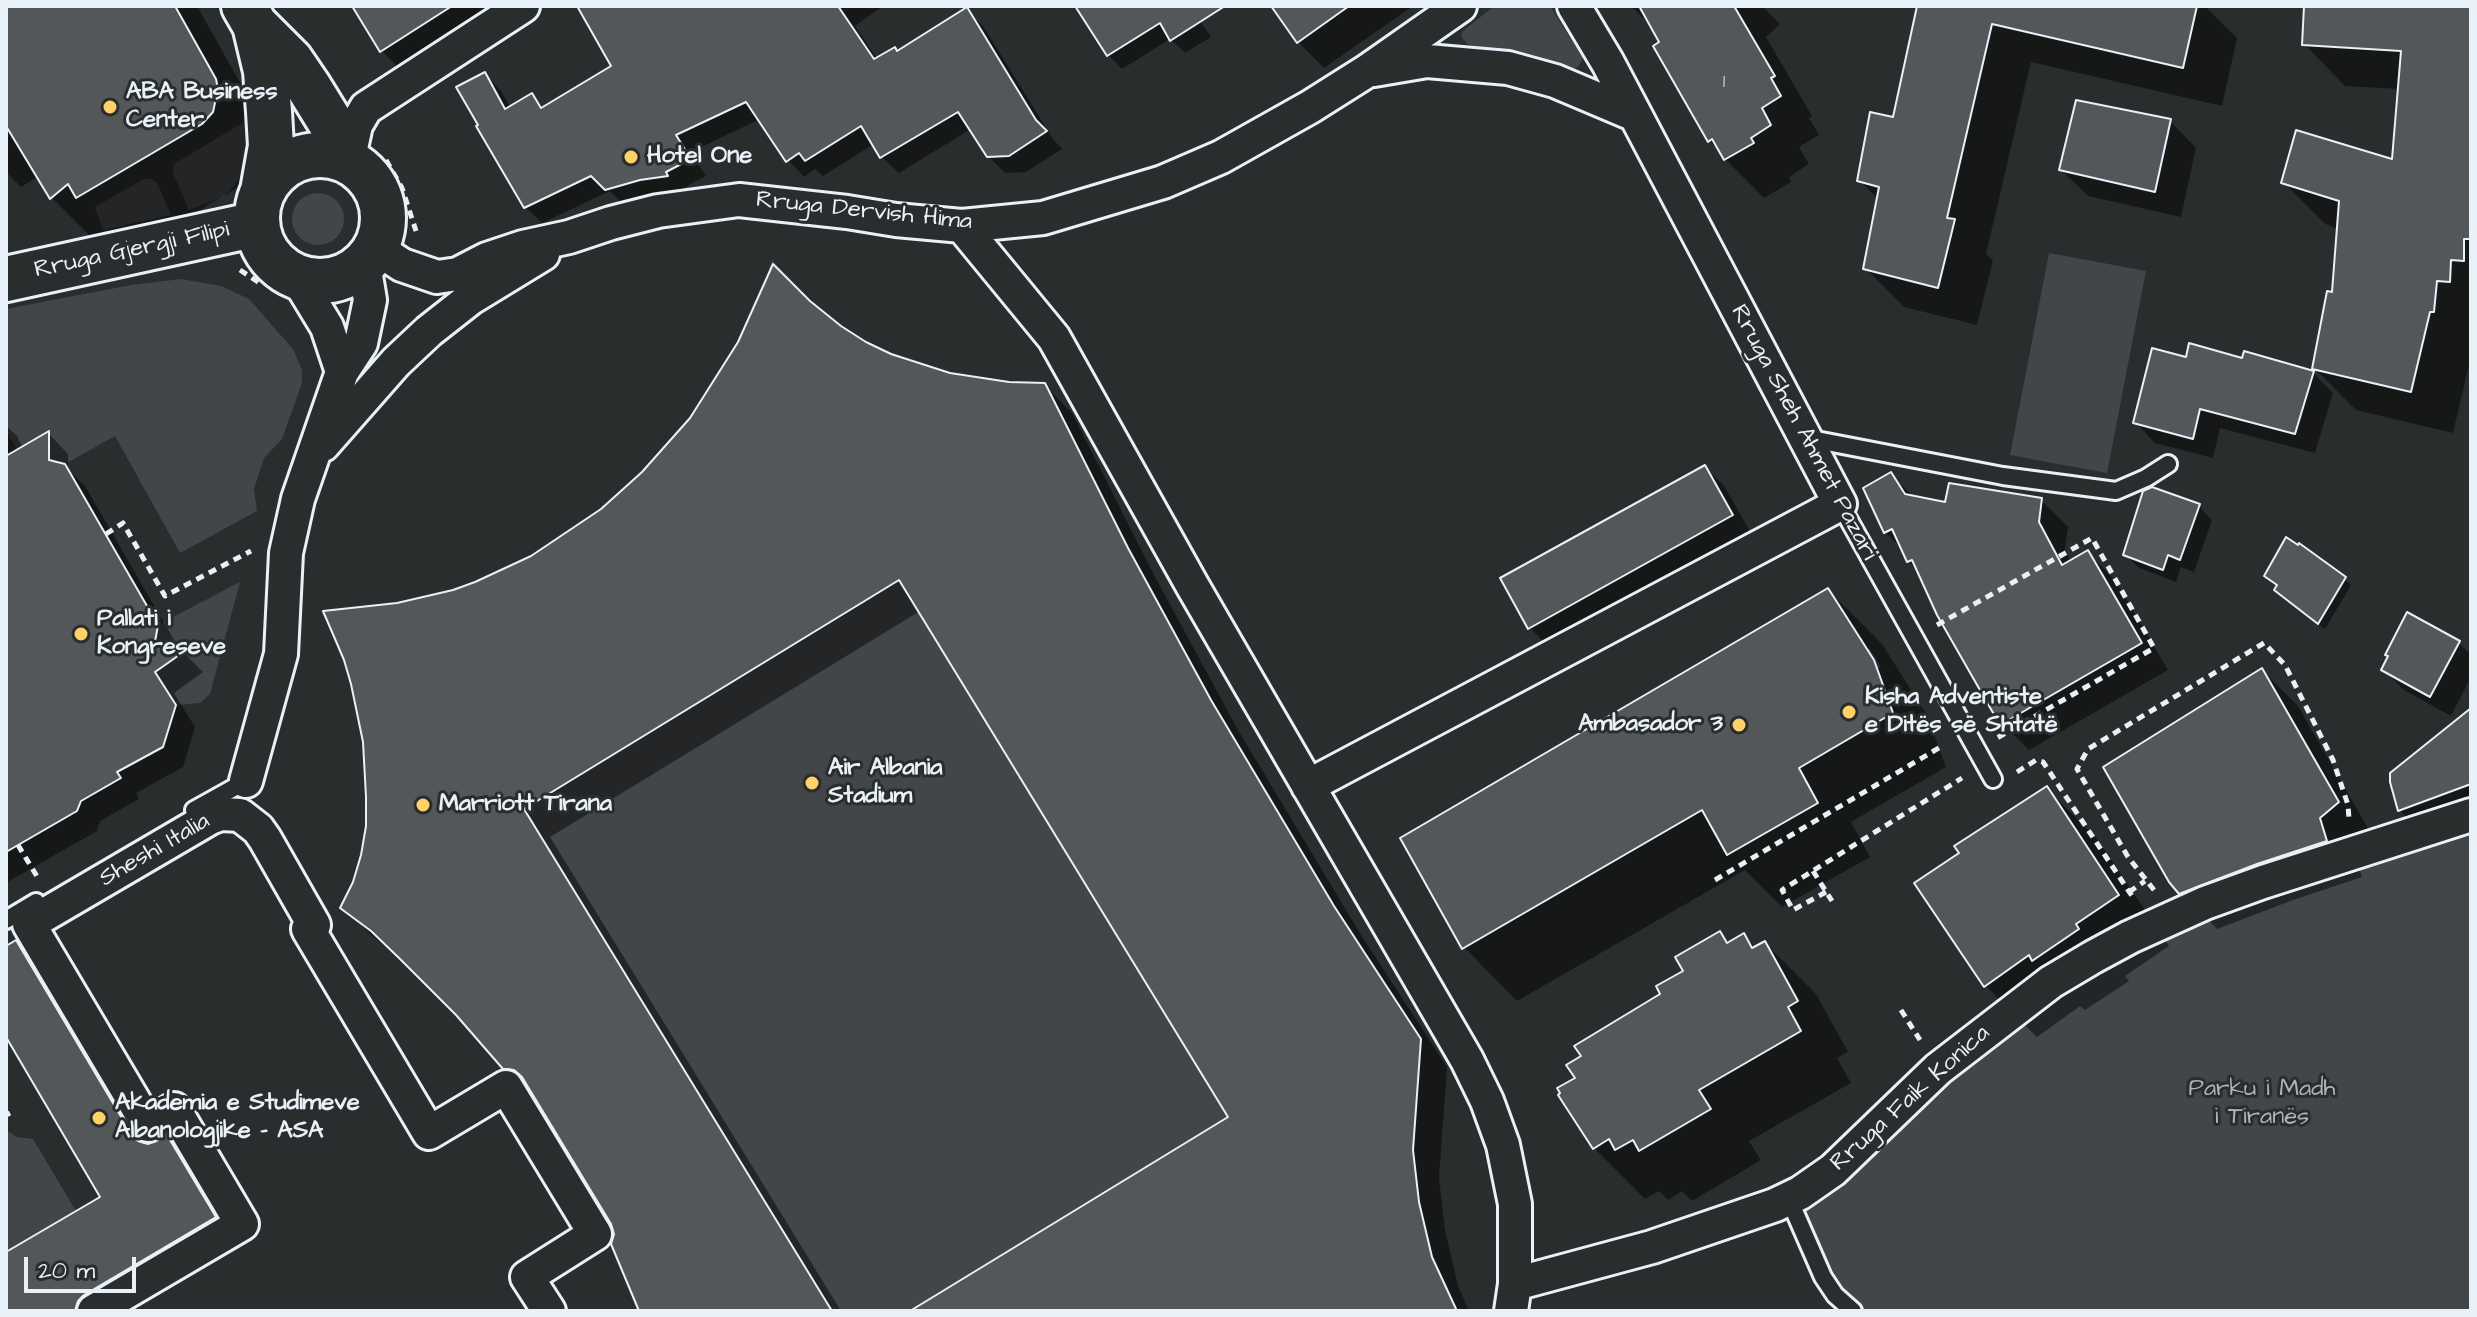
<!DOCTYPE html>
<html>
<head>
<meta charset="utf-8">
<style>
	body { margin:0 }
	#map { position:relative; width:2477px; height:1317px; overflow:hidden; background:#2a2d2e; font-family:"Architects Daughter",sans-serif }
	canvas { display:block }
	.frame { position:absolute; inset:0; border:8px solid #e8f1f8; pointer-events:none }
	.scale { position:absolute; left:24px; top:1257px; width:112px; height:36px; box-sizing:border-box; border:4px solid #e8f1f8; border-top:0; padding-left:10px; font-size:24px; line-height:28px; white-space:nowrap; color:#e8f1f8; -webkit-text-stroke:6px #2a2d2e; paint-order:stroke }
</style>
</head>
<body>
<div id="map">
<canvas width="2477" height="1317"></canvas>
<div class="frame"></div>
<div class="scale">20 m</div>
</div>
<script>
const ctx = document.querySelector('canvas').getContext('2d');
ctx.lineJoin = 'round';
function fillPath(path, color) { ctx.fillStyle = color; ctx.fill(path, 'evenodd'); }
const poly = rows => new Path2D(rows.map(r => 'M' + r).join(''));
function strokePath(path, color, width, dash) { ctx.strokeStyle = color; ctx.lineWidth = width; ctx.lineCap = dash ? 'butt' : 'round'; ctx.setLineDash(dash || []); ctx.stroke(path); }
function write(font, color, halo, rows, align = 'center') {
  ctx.font = font + ' "Architects Daughter",sans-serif'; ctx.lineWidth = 6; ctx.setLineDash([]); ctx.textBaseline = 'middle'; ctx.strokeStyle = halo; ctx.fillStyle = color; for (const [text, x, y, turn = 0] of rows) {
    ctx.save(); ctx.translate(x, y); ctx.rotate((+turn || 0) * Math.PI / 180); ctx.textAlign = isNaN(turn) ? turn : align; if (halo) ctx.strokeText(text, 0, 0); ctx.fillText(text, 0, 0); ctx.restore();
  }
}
fillPath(poly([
	[1494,6,1550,6,1583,58,1579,66,1574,69,1565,68,1467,44,1461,36,1463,31],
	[246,121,249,121,251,126,247,163,235,185,223,197,189,210,173,173,174,164],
	[144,179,152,179,157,183,171,215,103,230,95,207],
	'292 219a26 26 0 1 1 52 0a26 26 0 1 1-52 0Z',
	[2049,253,2146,271,2107,473,2010,455],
	[772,260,810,301,841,326,866,342,920,364,1094,481,1211,700,1334,906,1421,1039,1413,1150,1419,1202,1432,1257,1457,1311,639,1311,625,1274,598,1215,507,1073,456,1015,399,958,371,931,340,908,353,882,361,855,366,826,365,770,363,742,351,684,336,640,321,611,397,603,453,590,475,582,531,556,601,509,642,472,690,418,738,342,765,282],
	[181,279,221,286,249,299,293,349,302,370,302,383,282,439,264,458,254,489,257,511,180,553,115,436,65,464,49,460,49,440,17,450,6,430,6,309,131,285],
	[240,582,210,694,200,703,176,705,155,672,174,658,155,642,158,625],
	[2471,815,2471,1311,1853,1311,1835,1295,1789,1199,2093,957],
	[6,1130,17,1137,33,1139,76,1211,6,1252]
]), '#424648');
fillPath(poly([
	[6,6,197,6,264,125,256,177,131,250,105,251,52,198,39,176,21,187,6,172],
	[355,6,526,6,412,81,381,50],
	[598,6,883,6,855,26,877,59,898,53,966,9,983,26,1053,139,1062,149,1026,172,1005,173,988,156,971,129,899,173,882,157,874,144,823,176,815,169,804,177,788,160,760,119,691,152,706,176,682,189,683,193,624,205,610,191,542,223,525,207,485,74,501,91,511,108,532,96,544,108,614,67],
	[1080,6,1190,6,1211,37,1185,53,1170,39,1122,69,1108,55],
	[1273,6,1413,6,1324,68,1298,42],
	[1631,6,1762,6,1780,24,1766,37,1812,116,1809,118,1819,135,1799,147,1809,164,1789,177,1791,182,1764,198,1725,159,1710,141,1656,46,1662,42,1655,30],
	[1919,6,2205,6,2237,38,2222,106,2031,62,1986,254,1993,260,1977,325,1904,307,1865,268,1879,200,1859,180,1894,119],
	[2306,6,2471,6,2471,356,2453,433,2356,410,2314,368,2334,295,2339,229,2325,224,2283,182,2394,162,2400,89,2345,86,2304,44],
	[2170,121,2196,148,2181,217,2088,196,2061,170],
	[812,305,840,328,890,355,950,375,1009,384,1044,385,1072,413,1155,577,1238,730,1361,935,1447,1067,1439,1178,1445,1230,1458,1286,1469,1311,914,1311,1231,1117,920,611,550,837,841,1311,640,1311,613,1223,536,1095,532,1095,504,1067,458,1014,400,958,370,934,342,907,354,883,363,856,397,605,454,592,532,558,602,510,643,474],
	[2188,360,2243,361,2313,373,2333,393,2315,453,2220,428,2213,458,2155,443,2135,422],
	[6,426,17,436,23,449,49,434,68,454,68,470,85,486,178,647,177,651,184,653,203,672,174,693,195,727,183,767,136,793,139,799,100,821,97,831,6,883],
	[1705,467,1725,487,1752,535,1550,648,1530,628],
	[1891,475,1915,498,1946,504,2041,500,2068,527,2065,550,2071,562,2088,553,2115,580,2168,670,2029,750,2002,723,1920,573,1908,561,1903,550,1885,532],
	[2199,506,2212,520,2194,572,2181,567,2176,582,2139,568,2125,554],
	[2344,579,2351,585,2325,629,2283,596],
	[1828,590,1882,644,1927,715,1946,767,1851,822,1870,857,1782,907,1745,870,1517,1001,1464,947],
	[1865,649,1870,649,1881,667,1877,669],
	[2458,642,2471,655,2471,677,2451,716,2404,690,2384,670],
	[2262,670,2298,706,2374,839,2355,855,2362,877,2293,900,2217,929,2181,892],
	[2471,711,2471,826,2431,841,2399,810],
	[2047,789,2098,840,2169,946,2125,976,2129,981,2085,1010,2080,1006,2037,1037,1986,986,1916,884],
	[1720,934,1730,944,1744,936,1756,948,1765,943,1816,994,1848,1052,1837,1058,1851,1083,1749,1141,1761,1160,1692,1201,1682,1191,1668,1200,1659,1191,1645,1199,1589,1143,1560,1095,1685,972],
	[16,942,29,955,141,1144,148,1146,167,1138,180,1151,227,1231,93,1311,6,1311,6,1255,103,1197,6,1034,6,948]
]), '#0007');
const building = poly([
	[6,6,175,6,216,79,218,89,213,112,202,124,76,198,68,184,50,199,6,126,6,6],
	[352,6,452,6,380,52,352,6],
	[577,6,838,6,874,59,895,47,897,51,967,7,1036,120,1047,131,1009,156,987,157,958,112,880,158,861,126,805,161,799,153,786,162,746,102,676,135,691,159,666,172,668,176,640,180,605,190,591,176,524,208,476,126,478,125,456,87,485,72,505,109,532,93,541,108,611,66,577,6],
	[1075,6,1225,6,1170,41,1160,23,1107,56,1075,6],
	[1271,6,1349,6,1297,43,1271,6],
	[1639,6,1734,6,1775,76,1771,78,1781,96,1762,108,1771,125,1751,138,1754,143,1724,160,1712,139,1708,142,1653,46,1659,42,1639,6],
	[1917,6,2197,6,2183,68,1992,24,1947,218,1955,219,1938,288,1863,269,1879,187,1857,181,1870,112,1893,117,1917,6],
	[2304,6,2471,6,2471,239,2464,239,2464,261,2451,260,2450,282,2437,281,2434,312,2430,312,2411,392,2312,369,2327,291,2332,292,2339,201,2281,183,2296,130,2392,159,2401,51,2302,45,2304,6],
	[2076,100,2171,119,2155,192,2059,170,2076,100],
	[773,264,810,301,841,326,866,342,891,354,950,373,1009,382,1045,383,1128,548,1211,700,1334,906,1421,1039,1413,1150,1419,1202,1432,1257,1457,1311,910,1311,1228,1117,899,580,524,809,832,1311,639,1311,611,1244,614,1234,611,1224,522,1077,514,1070,503,1069,456,1015,399,958,371,931,340,908,353,882,361,855,366,826,366,797,363,742,351,684,344,660,323,611,397,603,453,590,475,582,531,556,601,509,642,472,690,418,738,342,773,264],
	[2189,343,2242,358,2244,351,2314,371,2295,434,2200,409,2193,439,2133,423,2152,348,2186,357,2189,343],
	[49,431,49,460,65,464,158,625,155,642,185,651,155,672,176,705,163,747,117,772,121,778,81,801,77,811,6,852,6,456,49,431],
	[1705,465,1733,515,1528,629,1500,578,1705,465],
	[1891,472,1905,494,1945,502,1949,483,2042,498,2039,522,2062,565,2088,550,2142,643,2000,725,1937,615,1912,560,1907,562,1892,529,1884,533,1863,488,1891,472],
	[2152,487,2200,504,2180,560,2168,555,2163,570,2123,555,2143,491,2152,487],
	[2286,537,2298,545,2299,543,2346,577,2318,624,2274,590,2277,585,2264,576,2286,537],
	[1828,588,1874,660,1893,713,1799,768,1818,803,1727,855,1702,810,1462,949,1400,838,1828,588],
	[2407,612,2460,641,2430,697,2381,670,2388,656,2385,655,2407,612],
	[2262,668,2339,802,2320,818,2327,841,2257,864,2179,894,2169,882,2103,767,2262,668],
	[2471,708,2471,784,2398,811,2390,782,2390,773,2471,708],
	[2047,786,2119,895,2076,924,2079,929,2032,961,2029,955,1984,987,1914,883,1959,853,1954,846,2047,786],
	[1720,931,1727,943,1744,933,1752,948,1765,941,1798,1001,1788,1007,1801,1031,1699,1090,1711,1109,1639,1151,1633,1140,1615,1150,1609,1139,1593,1149,1558,1095,1560,1093,1557,1088,1575,1078,1566,1065,1581,1056,1574,1046,1660,994,1656,986,1683,971,1675,957,1720,931],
	[16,940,132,1135,138,1141,148,1144,167,1135,216,1217,84,1295,78,1301,75,1311,6,1311,6,1252,100,1197,6,1037,6,946,16,940]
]);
fillPath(building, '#535759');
strokePath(building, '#e8f1f8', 2);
const lane = poly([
	[1806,438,2003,476,2116,491,2146,478,2168,464],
	[1840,504,1993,779],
	[194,810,246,781],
	[6,920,36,902],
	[1789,1199,1823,1277,1835,1295,1853,1311]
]);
const street = poly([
	[1374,70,1427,61,1508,68,1555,81,1633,114],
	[348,162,356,125,366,108,523,6],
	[962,226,1054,338,1192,585,1467,1060,1487,1101,1503,1145,1515,1204,1515,1284,1511,1311],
	[376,248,402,265,437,277,458,274,487,259,523,247,569,237,611,223,658,211,739,200,847,212,896,220,962,226,1043,218,1163,182,1221,157,1310,107,1367,71,1460,6],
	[296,276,327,327,342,372],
	[323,445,396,362,429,331,471,298,543,254],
	[246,781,281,654,286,553,298,499,342,372,361,343,370,300,364,264],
	[1308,786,1840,504,1608,63,1574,6],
	[1515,1284,1652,1247,1775,1205,1800,1193,1833,1170,1938,1069,2051,982,2093,957,2130,937,2205,903,2263,882,2471,815],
	[94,1311,242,1224,174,1109,148,1125,29,924,210,818,221,814,240,815,258,829,265,839,314,925,308,929,429,1133,506,1087,595,1234,527,1277,549,1311]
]);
const secondary = poly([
	[244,6,255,25,291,61,308,86,337,133,345,160],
	[255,25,266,71,269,112,271,146,263,191],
	'257 218a63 63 0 1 1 126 0a63 63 0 1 1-126 0Z',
	[6,279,257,224]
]);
strokePath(lane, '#e8f1f8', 22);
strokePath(street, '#e8f1f8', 38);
strokePath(secondary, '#e8f1f8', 50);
strokePath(poly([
	[386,160,402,188,416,231],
	[240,270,261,284],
	[106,534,123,523,165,596,251,551],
	[1937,625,2092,538,2154,648,1997,738],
	[2017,772,2036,760,2043,762,2134,899],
	[18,845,38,878],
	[1813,871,1832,901],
	[1715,880,1944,745],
	[2154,890,2128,857,2077,769,2088,749,2264,643,2285,665,2333,760,2348,805,2349,819],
	[1826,892,1793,910,1782,890,1962,778],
	[2129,892,2145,881],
	[1901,1010,1920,1040],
	[6,1115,10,1113]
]), '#e8f1f8', 5, [8, 6]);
strokePath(lane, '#2a2d2e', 16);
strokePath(street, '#2a2d2e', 32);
strokePath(secondary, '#2a2d2e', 44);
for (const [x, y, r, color] of [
	[110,107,8,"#ffd166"],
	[631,157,8,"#ffd166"],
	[81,634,8,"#ffd166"],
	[1849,712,8,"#ffd166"],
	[1739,725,8,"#ffd166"],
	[812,783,8,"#ffd166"],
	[423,805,8,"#ffd166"],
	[99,1118,8,"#ffd166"]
]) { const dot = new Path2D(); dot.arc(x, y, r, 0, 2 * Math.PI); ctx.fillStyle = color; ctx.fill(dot); strokePath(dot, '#2a2d2e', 3); }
write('20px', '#c3cad0', null, [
	["1",1724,83]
]);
write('bold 24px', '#e8f1f8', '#2a2d2e', [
	["ABA Business",126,93],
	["Center",126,121],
	["Hotel One",647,157],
	["Pallati i",97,620],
	["Kongreseve",97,648],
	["Kisha Adventiste",1865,698],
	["e Ditës së Shtatë",1865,726],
	["Ambasador 3",1723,725,"right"],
	["Air Albania",828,769],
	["Stadium",828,797],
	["Marriott Tirana",439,805],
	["Akademia e Studimeve",115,1104],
	["Albanologjike - ASA",115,1132]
], 'left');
write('24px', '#e8f1f8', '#2a2d2e', [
	["Rruga Dervish Hima",864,212,6],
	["Rruga Gjergji Filipi",132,251,-12],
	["Rruga Sheh Ahmet Pazari",1803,433,62],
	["Sheshi Italia",155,851,-30],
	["Rruga Faik Konica",1911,1099,-42]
]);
write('24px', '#aeb5ba', '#2a2d2e', [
	["Parku i Madh",2262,1090],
	["i Tiranës",2262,1118]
]);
</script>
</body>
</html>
